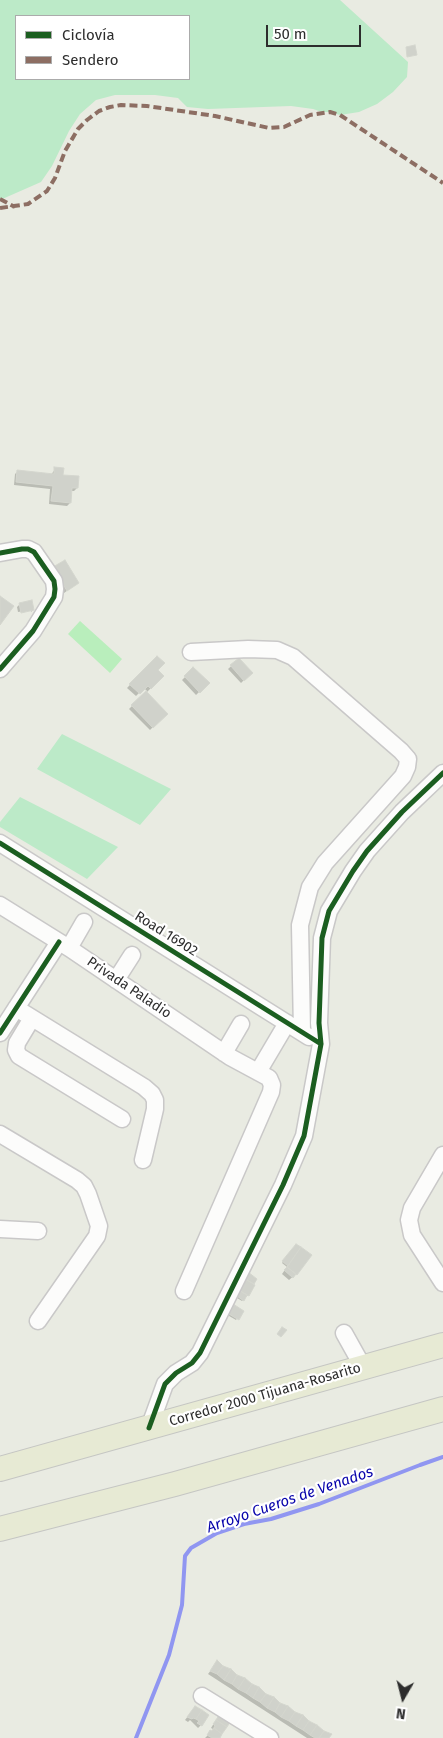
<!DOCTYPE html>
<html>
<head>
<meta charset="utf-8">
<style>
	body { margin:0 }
	#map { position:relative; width:443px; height:1738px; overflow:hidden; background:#e9ebe2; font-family:"Fira Sans",sans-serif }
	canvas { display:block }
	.legend { position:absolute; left:15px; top:15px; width:175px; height:65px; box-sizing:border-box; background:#fff; border:1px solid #ababab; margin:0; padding:6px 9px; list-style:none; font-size:15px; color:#2d2d2d }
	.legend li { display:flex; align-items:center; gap:10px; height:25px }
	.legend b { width:25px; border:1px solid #ababab }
	.north { position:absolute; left:378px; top:1673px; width:50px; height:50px; -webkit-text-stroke:4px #fff; paint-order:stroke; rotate:188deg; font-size:14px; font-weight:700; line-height:20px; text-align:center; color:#2d2d2d }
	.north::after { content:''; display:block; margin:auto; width:18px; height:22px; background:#2d2d2d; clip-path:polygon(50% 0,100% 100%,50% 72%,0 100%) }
	.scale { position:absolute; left:266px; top:25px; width:95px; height:22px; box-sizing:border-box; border:2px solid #2d2d2d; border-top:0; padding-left:6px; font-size:15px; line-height:18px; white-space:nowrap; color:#2d2d2d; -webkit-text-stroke:4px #fff; paint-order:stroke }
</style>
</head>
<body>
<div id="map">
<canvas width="443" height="1738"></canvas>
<ul class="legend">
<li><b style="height:6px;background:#1b5e20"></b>Ciclovía</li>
<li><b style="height:6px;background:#8d6e63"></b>Sendero</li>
</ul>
<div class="north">N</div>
<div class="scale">50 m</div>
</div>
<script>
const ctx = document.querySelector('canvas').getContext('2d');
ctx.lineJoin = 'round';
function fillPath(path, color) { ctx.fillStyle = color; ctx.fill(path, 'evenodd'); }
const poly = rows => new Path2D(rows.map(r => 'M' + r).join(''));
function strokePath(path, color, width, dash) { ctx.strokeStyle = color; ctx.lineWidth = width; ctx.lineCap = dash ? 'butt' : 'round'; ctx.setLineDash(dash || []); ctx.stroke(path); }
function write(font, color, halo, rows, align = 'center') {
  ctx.font = font + ' "Fira Sans",sans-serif'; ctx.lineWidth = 4.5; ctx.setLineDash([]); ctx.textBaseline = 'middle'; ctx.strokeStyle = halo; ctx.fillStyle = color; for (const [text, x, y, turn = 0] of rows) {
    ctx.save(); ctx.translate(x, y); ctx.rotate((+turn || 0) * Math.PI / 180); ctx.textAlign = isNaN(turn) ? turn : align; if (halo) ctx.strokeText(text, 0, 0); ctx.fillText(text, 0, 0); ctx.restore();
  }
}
fillPath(poly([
	[0,0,340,0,408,62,407,77,393,92,377,104,359,112,340,115,330,112,322,112,313,109,291,106,208,109,187,107,178,98,155,95,115,95,96,100,80,114,69,131,52,166,41,182,0,200],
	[189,16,189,79,16,79,16,16],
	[62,734,171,789,140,825,37,769],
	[20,797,118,847,87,879,0,827,0,822]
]), '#bceac8');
fillPath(poly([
	[80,621,122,659,110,673,68,634]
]), '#b9eebc');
fillPath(poly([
	[55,469,77,488,74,491,71,491,70,503,67,506,49,504,50,489,14,485,15,474,18,471,51,475],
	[51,571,78,583,64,593],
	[20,604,33,610,31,612,31,610,18,612,17,607],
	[157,657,157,670,163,676,146,693,166,714,150,730,129,709,147,691,144,688,136,696,127,688],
	[239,659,251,673,241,683,228,669],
	[193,669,208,683,196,695,182,680],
	[296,1245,296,1274,289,1280,282,1274,287,1267,282,1263],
	[247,1275,256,1279,248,1295,242,1301,237,1298,240,1292,236,1291],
	[231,1304,242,1311,236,1320,224,1313],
	[217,1662,233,1674,327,1738,307,1738,208,1674],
	[195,1707,201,1725,198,1728,190,1720,188,1722,185,1720],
	[216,1720,218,1738,205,1738,211,1732,213,1729,211,1728]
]), '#0003');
strokePath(poly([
	[136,1738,169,1655,182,1605,185,1556,191,1548,217,1533,244,1524,271,1519,319,1504,420,1465,443,1457]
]), '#9096f1', 4);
const building = poly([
	[415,45,417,55,407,57,406,47,415,45],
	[54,467,64,468,63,475,79,476,78,488,72,488,71,503,51,501,53,486,16,482,17,470,54,474,54,467],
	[65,560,79,583,67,591,53,567,65,560],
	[0,596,14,606,0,625,0,596],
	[32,600,34,610,21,613,19,603,32,600],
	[157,656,165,663,158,670,164,676,151,689,148,686,140,694,129,684,157,656],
	[239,658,253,673,244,681,230,665,239,658],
	[193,667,210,683,200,693,184,676,193,667],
	[146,691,168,714,153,728,131,705,146,691],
	[296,1244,301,1247,288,1266,282,1261,296,1244],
	[301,1247,312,1255,297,1275,287,1267,301,1247],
	[287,1267,296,1274,293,1278,284,1270,287,1267],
	[248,1272,257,1279,254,1284,244,1278,248,1272],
	[243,1278,255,1285,249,1296,237,1289,243,1278],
	[240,1291,247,1295,244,1301,237,1296,240,1291],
	[230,1302,244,1311,239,1320,224,1311,230,1302],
	[282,1327,287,1330,281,1337,277,1334,282,1327],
	[217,1660,223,1666,217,1674,210,1671,217,1660],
	[223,1666,231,1669,224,1680,217,1674,223,1666],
	[231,1669,237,1675,232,1684,224,1680,231,1669],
	[237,1675,245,1678,238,1689,232,1684,237,1675],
	[245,1678,252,1684,246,1693,238,1689,245,1678],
	[252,1684,259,1687,253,1698,246,1693,252,1684],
	[259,1687,266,1694,260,1702,253,1698,259,1687],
	[266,1694,274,1697,267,1708,260,1702,266,1694],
	[274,1697,280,1703,275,1712,267,1708,274,1697],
	[280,1703,288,1706,281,1717,275,1712,280,1703],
	[195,1706,202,1710,196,1719,193,1718,192,1719,187,1717,195,1706],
	[288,1706,295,1712,289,1721,281,1717,288,1706],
	[202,1710,209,1715,202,1726,197,1723,199,1721,196,1719,202,1710],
	[295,1712,303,1715,296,1726,289,1721,295,1712],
	[219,1715,232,1719,227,1727,216,1720,219,1715],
	[303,1715,309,1721,303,1730,296,1726,303,1715],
	[216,1720,227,1727,222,1734,214,1728,215,1726,213,1724,216,1720],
	[309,1721,317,1725,310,1735,303,1730,309,1721],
	[317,1725,324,1731,319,1738,315,1738,310,1735,317,1725],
	[214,1728,222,1734,220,1738,212,1738,207,1735,210,1730,212,1731,214,1728],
	[324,1731,332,1734,329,1738,319,1738,324,1731]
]);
fillPath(building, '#d0d2cb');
strokePath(building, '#d4d6ce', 1);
const minor = poly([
	[0,553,22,549,28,549,34,552,54,581,55,589,54,597,33,631,0,669],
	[191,652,248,649,277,650,293,657,401,751,408,759,407,767,403,776,325,863,310,887,300,925,302,1032],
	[0,843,309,1037],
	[0,905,69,948,230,1057,269,1078,272,1085,271,1092,184,1291],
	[69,948,84,922],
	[116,980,132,955],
	[16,1008,144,1087,152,1094,155,1100,155,1109,143,1160],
	[32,1018,17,1043,16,1050,19,1056,122,1119],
	[0,1033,59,942],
	[224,1053,241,1024],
	[258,1072,287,1023],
	[0,1134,77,1180,84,1186,88,1194,99,1226,97,1236,38,1321],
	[443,1155,412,1208,409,1220,412,1235,443,1283],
	[0,1229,38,1231],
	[344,1333,363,1367],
	[149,1428,165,1384,176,1373,192,1363,200,1353,283,1185,304,1136,321,1044,319,1023,322,938,329,911,353,871,367,851,402,812,443,773],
	[202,1696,270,1738]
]);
const highway = poly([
	[0,1469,443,1345],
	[0,1529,175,1484,443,1409]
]);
strokePath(minor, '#c9c8c8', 19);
strokePath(highway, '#c5c6c3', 26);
strokePath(minor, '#fcfcfb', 16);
strokePath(highway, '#e7ead4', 24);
strokePath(poly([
	[0,199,15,207],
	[0,208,28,204,47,191,55,178,65,151,78,129,87,120,99,111,110,107,121,105,147,106,215,116,269,128,284,127,310,115,330,112,340,115,443,183]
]), '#8d6e63', 4, [8, 4]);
strokePath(poly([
	[0,553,22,549,28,549,34,552,54,581,55,589,54,597,33,631,0,669],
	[0,843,321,1044],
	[0,1033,59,942],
	[149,1428,165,1384,176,1373,192,1363,200,1353,283,1185,304,1136,321,1044,319,1023,322,938,329,911,353,871,367,851,402,812,443,773]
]), '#1b5e20', 5);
write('14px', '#2d2d2d', '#fff', [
	["Road 16902",166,934,32],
	["Privada Paladio",129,988,34],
	["Corredor 2000 Tijuana-Rosarito",265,1395,-16]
]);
write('italic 15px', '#0703ab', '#fff', [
	["Arroyo Cueros de Venados",290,1500,-19]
]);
</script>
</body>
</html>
